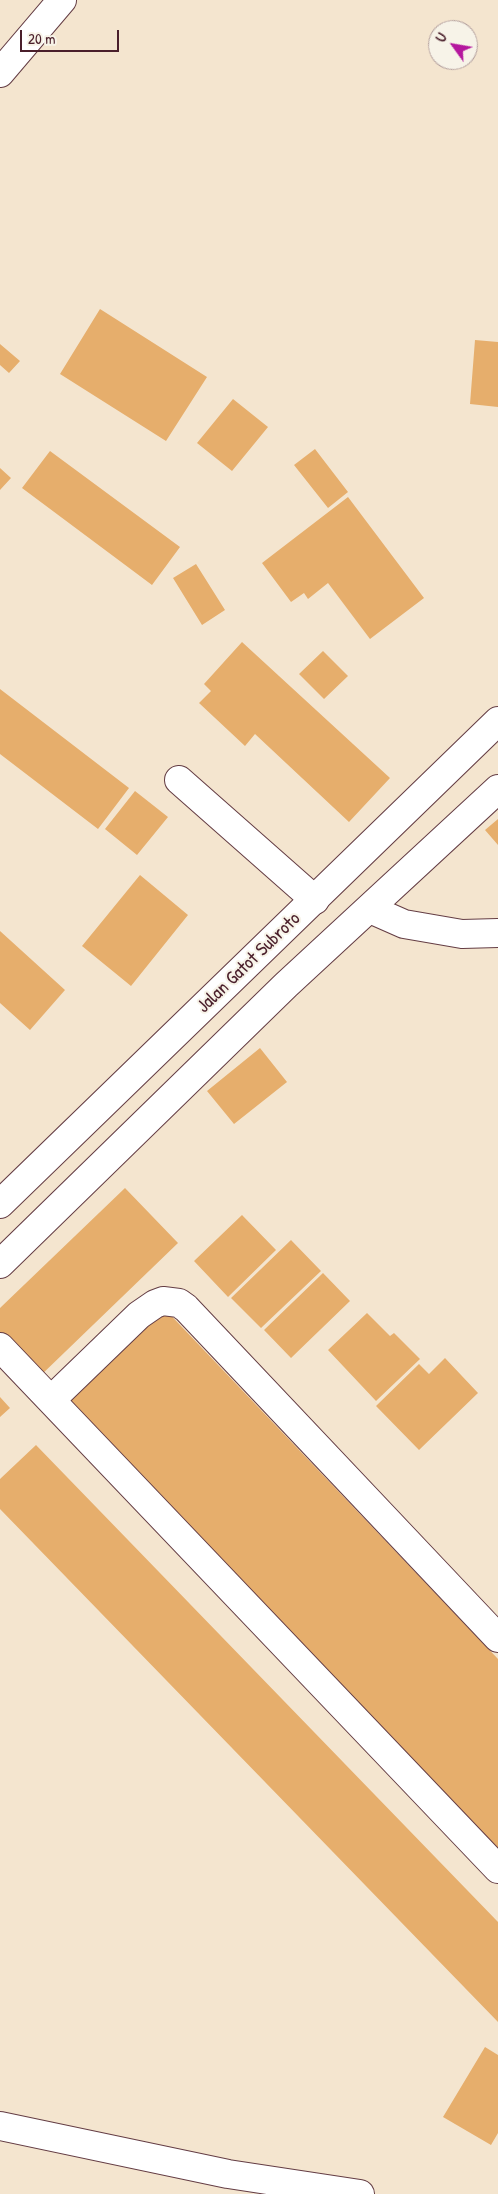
<!DOCTYPE html>
<html>
<head>
<meta charset="utf-8">
<style>
	body { margin:0 }
	#map { position:relative; width:498px; height:2194px; overflow:hidden; background:#f4e5cf; font-family:"Patrick Hand",sans-serif }
	canvas { display:block }
	.north { position:absolute; left:428px; top:20px; width:50px; height:50px; box-sizing:border-box; background:#f7f3e8; border:1px solid #b29e9c; border-radius:50%; rotate:302deg; font-size:14px; font-weight:700; line-height:20px; text-align:center; color:#4a1f2b }
	.north::after { content:''; display:block; margin:auto; width:18px; height:22px; background:#b5179e; clip-path:polygon(50% 0,100% 100%,50% 72%,0 100%) }
	.scale { position:absolute; left:20px; top:30px; width:99px; height:22px; box-sizing:border-box; border:2px solid #4a1f2b; border-top:0; padding-left:6px; font-size:15px; line-height:18px; white-space:nowrap; color:#4a1f2b; -webkit-text-stroke:4px #f7f3e8; paint-order:stroke }
</style>
</head>
<body>
<div id="map">
<canvas width="498" height="2194"></canvas>
<div class="north">U</div>
<div class="scale">20 m</div>
</div>
<script>
const ctx = document.querySelector('canvas').getContext('2d');
ctx.lineJoin = 'round';
function fillPath(path, color) { ctx.fillStyle = color; ctx.fill(path, 'evenodd'); }
const poly = rows => new Path2D(rows.map(r => 'M' + r).join(''));
function strokePath(path, color, width, dash) { ctx.strokeStyle = color; ctx.lineWidth = width; ctx.lineCap = dash ? 'butt' : 'round'; ctx.setLineDash(dash || []); ctx.stroke(path); }
function write(font, color, halo, rows, align = 'center') {
  ctx.font = font + ' "Patrick Hand",sans-serif'; ctx.lineWidth = 4; ctx.setLineDash([]); ctx.textBaseline = 'middle'; ctx.strokeStyle = halo; ctx.fillStyle = color; for (const [text, x, y, turn = 0] of rows) {
    ctx.save(); ctx.translate(x, y); ctx.rotate((+turn || 0) * Math.PI / 180); ctx.textAlign = isNaN(turn) ? turn : align; if (halo) ctx.strokeText(text, 0, 0); ctx.fillText(text, 0, 0); ctx.restore();
  }
}
fillPath(poly([
	[100,309,207,377,166,441,60,374],
	[475,340,498,342,498,407,470,404],
	[0,344,20,361,9,373,0,365],
	[233,399,268,427,232,471,197,443],
	[315,449,348,492,328,508,294,465],
	[50,451,180,547,152,585,22,488],
	[0,468,11,478,0,490],
	[348,497,424,598,370,639,328,583,308,599,304,593,291,602,262,563],
	[196,564,225,610,202,625,173,578],
	[242,642,390,778,349,822,255,734,245,746,199,703,211,691,204,684],
	[323,651,348,676,324,699,299,674],
	[0,689,129,788,98,829,0,754],
	[135,791,168,817,137,855,105,829],
	[498,819,498,845,485,830],
	[140,875,188,915,131,986,82,946],
	[0,931,65,990,30,1030,0,1003],
	[260,1048,287,1082,234,1124,207,1091],
	[125,1188,178,1243,37,1379,0,1340,0,1308],
	[242,1215,276,1250,228,1297,194,1261],
	[291,1240,321,1271,261,1328,231,1298],
	[323,1273,350,1301,291,1358,264,1330],
	[161,1305,498,1659,498,1864,59,1403],
	[367,1313,390,1336,394,1333,420,1359,376,1401,328,1350],
	[445,1358,478,1393,419,1450,376,1406,419,1364,429,1374],
	[0,1397,10,1408,0,1417],
	[36,1445,498,1922,498,2022,0,1509,0,1479],
	[485,2047,498,2055,498,2133,491,2145,443,2117]
]), '#e6ae6c');
const minor = poly([
	[0,73,62,0],
	[179,780,315,900],
	[370,909,404,924,462,934,498,933],
	[0,1347,498,1869],
	[51,1400,139,1315,155,1304,163,1301,179,1303,186,1308,498,1638],
	[0,2126,228,2174,360,2194]
]);
const major = poly([
	[0,1204,498,721],
	[0,1264,286,985,498,789]
]);
strokePath(minor, '#643d44', 30);
strokePath(major, '#643d44', 30);
strokePath(minor, '#fff', 28);
strokePath(major, '#fff', 28);
write('19px', '#4a1f2b', '#f7f3e8', [
	["Jalan Gatot Subroto",249,963,-44]
]);
</script>
</body>
</html>
